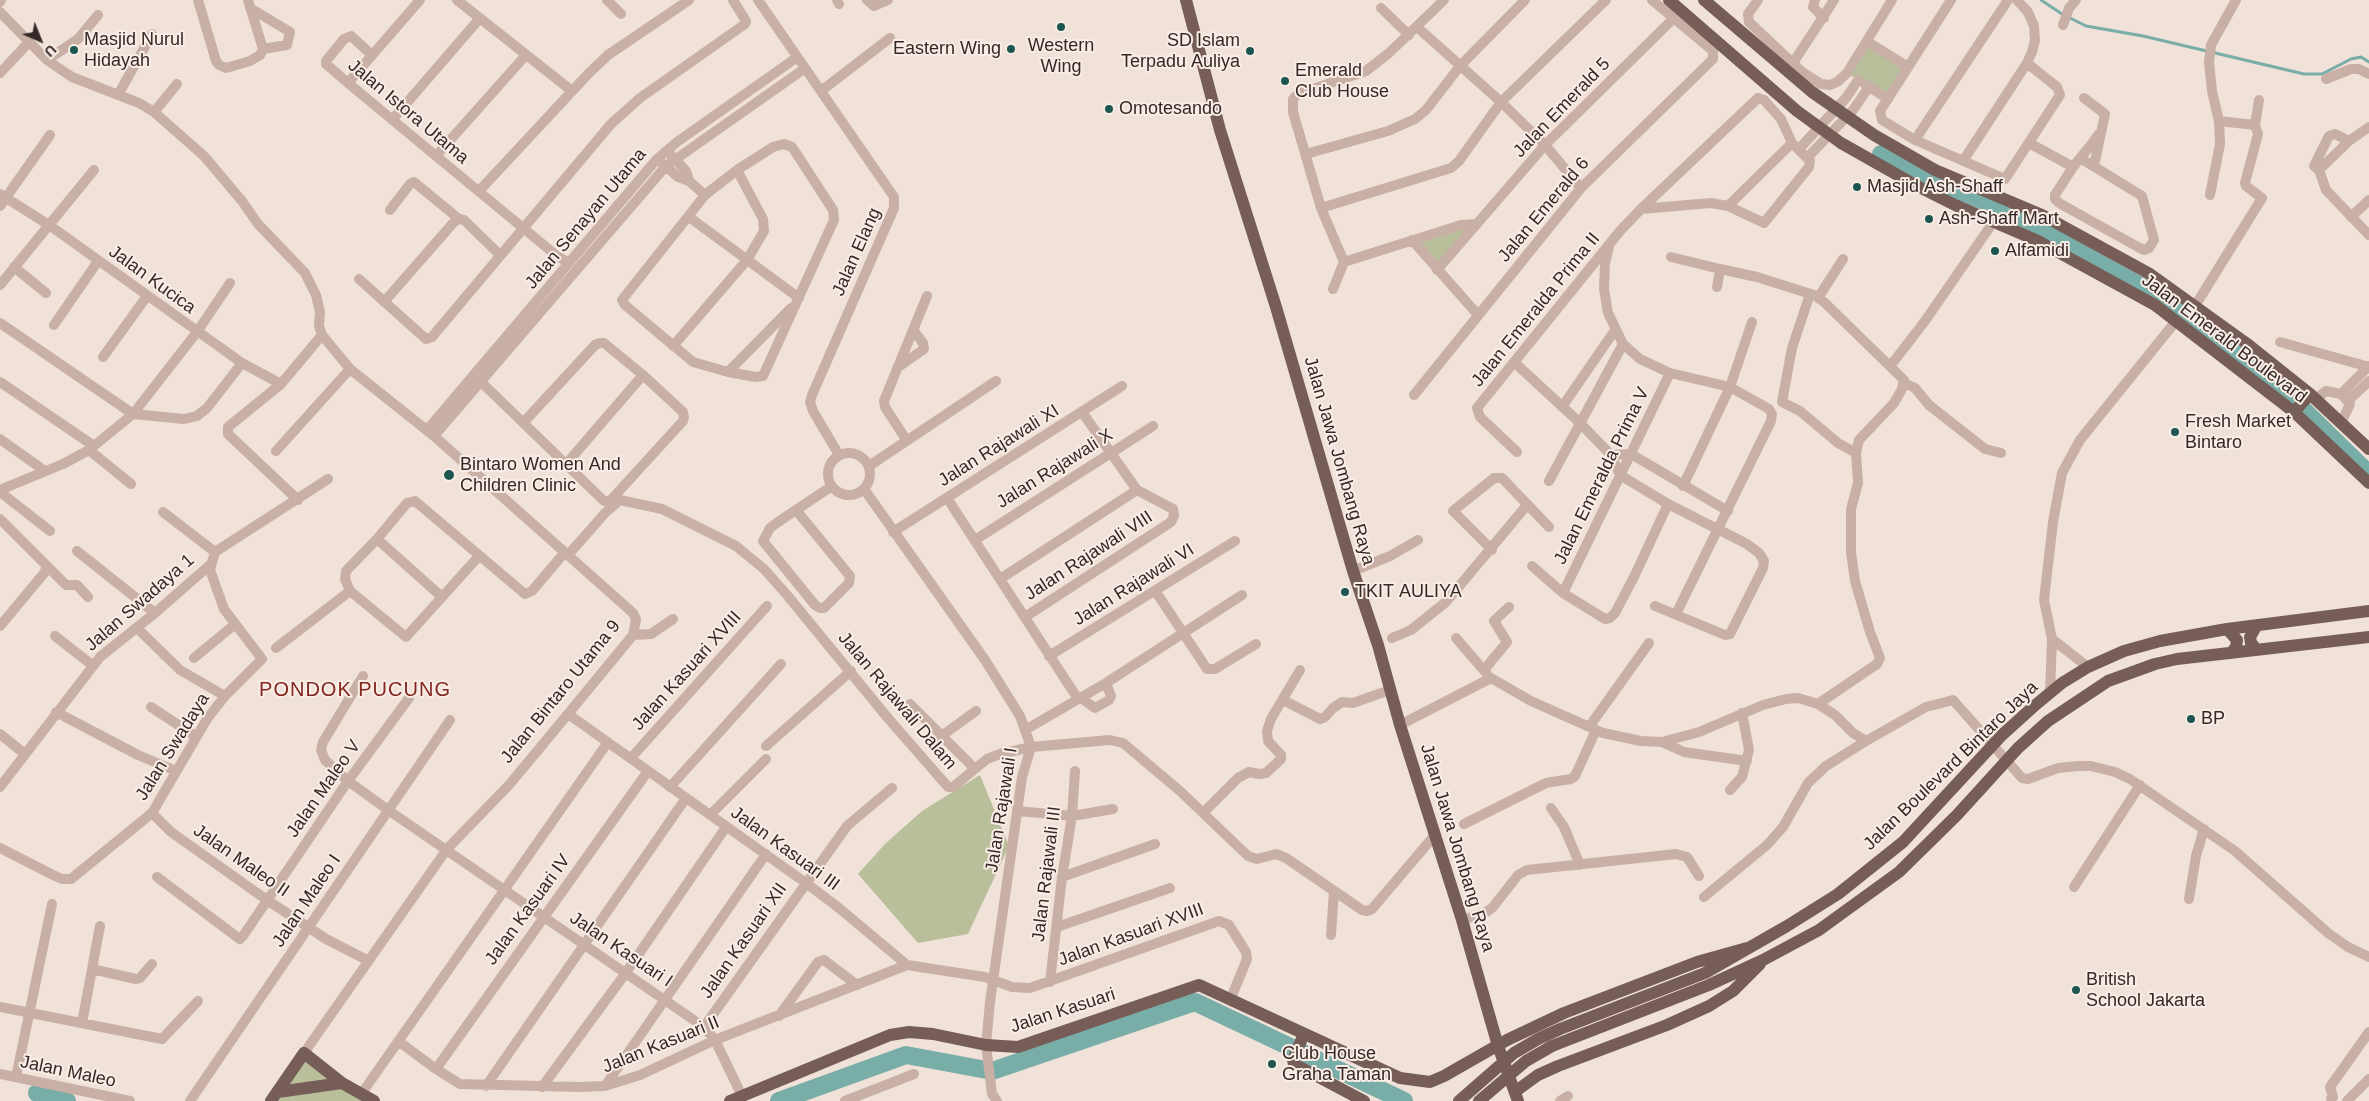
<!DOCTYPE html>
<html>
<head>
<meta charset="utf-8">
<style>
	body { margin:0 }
	#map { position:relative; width:2369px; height:1101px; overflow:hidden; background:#f1e2d9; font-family:Helvetica,sans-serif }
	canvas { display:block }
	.north { position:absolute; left:15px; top:15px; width:50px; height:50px; -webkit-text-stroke:4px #f9ede6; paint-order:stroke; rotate:136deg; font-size:14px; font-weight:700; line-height:20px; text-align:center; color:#352927 }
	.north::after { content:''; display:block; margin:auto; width:18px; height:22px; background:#352927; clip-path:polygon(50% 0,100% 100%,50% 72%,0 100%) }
</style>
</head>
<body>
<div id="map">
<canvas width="2369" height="1101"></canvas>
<div class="north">U</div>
</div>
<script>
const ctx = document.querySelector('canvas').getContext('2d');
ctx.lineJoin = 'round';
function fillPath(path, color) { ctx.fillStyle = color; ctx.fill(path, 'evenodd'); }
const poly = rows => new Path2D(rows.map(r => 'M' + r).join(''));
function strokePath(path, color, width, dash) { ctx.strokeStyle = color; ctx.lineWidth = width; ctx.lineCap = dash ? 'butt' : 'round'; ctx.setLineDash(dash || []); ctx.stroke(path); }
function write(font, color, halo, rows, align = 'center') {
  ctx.font = font + ' Helvetica,sans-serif'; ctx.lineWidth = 4; ctx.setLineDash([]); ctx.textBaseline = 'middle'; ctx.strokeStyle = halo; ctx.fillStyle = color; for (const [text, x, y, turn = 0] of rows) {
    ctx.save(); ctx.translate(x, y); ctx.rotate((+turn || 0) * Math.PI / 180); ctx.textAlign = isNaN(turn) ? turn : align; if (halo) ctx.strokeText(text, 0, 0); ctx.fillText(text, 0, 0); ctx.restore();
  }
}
fillPath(poly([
	[1868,42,1908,67,1888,99,1847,73],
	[1477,224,1437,270,1412,240],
	[980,775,1009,846,968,934,918,943,858,874,885,844,922,811],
	[304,1053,341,1081,278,1089],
	[346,1088,364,1101,279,1101,281,1097]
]), '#b9bf9a');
strokePath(poly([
	[2041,0,2062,14,2086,26,2143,36,2304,74,2322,74,2351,59,2361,57,2369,62]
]), '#79ada7', 3);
strokePath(poly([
	[1881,154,1916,175,1993,204,2173,304,2280,387,2369,474],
	[37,1093,67,1101],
	[779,1101,906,1055,992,1071,1195,1002,1404,1101]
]), '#79ada7', 18);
strokePath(poly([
	[198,0,216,61,219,65,226,68,250,61,260,55,263,49],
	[248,0,263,49],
	[457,0,572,91],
	[607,0,621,14],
	[758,0,894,197,894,208,812,395,810,402,813,411,839,455],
	[837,0,839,4],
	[867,0,874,6,888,0],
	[1758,0,1748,14,1749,22,1802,72,1821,84,1830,85,1837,82,1847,73,1892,0],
	[1815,0,1813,7,1824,18],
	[1951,0,1880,111,1882,120,1915,140,2005,179,2060,95,2057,87,2027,63],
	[0,2,1,0],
	[250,8,290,32,287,45,263,49],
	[1381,8,1409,35],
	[0,12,47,60,60,69,72,77,139,103,154,112,204,156,242,201,258,224,305,273,316,295,320,312,319,326,322,335,350,369,434,436,633,613,636,619,633,635,568,714,509,785,447,849,304,1053],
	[2063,25,2069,8,2076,0],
	[1417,27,1501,102,1545,145,1581,188],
	[1868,42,1908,67],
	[372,55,351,36,344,39,326,61,326,64,348,83,436,156,557,256,569,263],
	[47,60,78,39,98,15],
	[1793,63,1834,0],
	[0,73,29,42],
	[2326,79,2351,69,2359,69,2369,74],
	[348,83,420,0],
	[1865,84,1888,99],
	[821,91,890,38],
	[118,95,152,34],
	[2084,98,2105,114,2094,166],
	[154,112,177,84],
	[392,120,480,18],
	[2255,125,2259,100],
	[1915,140,2008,0],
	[2349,141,2335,134,2329,136,2314,166,2319,170,2326,190,2369,235],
	[2029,143,2073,167],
	[784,144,792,147,798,156,833,210,834,220,763,376,756,377,728,372,693,362,625,305,622,300,705,195,737,170,773,147,784,144],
	[1799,149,1846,98,1858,80],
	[670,154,686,171,689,181],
	[1306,154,1388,131,1415,119,1426,110,1460,66,1525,0],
	[436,156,526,55],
	[1808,157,1853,110,1869,87],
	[2080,158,2142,196,2154,240,2149,248,2144,250,2138,247,2059,203,2055,199,2055,195,2073,167,2090,146,2099,134],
	[1963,161,2027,63,2032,52,2035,40,2034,26,2028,12,2017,0],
	[662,163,678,177,689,181,705,195],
	[2319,170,2349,141,2369,127],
	[479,191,589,73,608,55,689,0],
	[0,194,49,225,242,363,281,384],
	[2210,195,2220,144,2219,121,2212,91,2209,62,2211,45,2236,0],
	[0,206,50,135],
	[1728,206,1792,143],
	[1321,208,1451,168,1459,161,1501,102,1606,0],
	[390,210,410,184,414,182,459,219,464,220,500,255],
	[689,217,799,298],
	[2351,217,2369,200],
	[1412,240,1478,315],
	[1609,247,1605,263,1604,289,1608,313,1623,344,1640,359,1670,373,1730,387,1769,409,1772,414,1771,421,1676,614],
	[1671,257,1720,269,1717,287],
	[1344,262,1321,208,1293,112,1293,99,1298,94,1366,71,1389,53,1444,0],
	[1344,262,1461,225,1477,224],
	[14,267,46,293],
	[1720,269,1757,277,1814,295,1824,302,1904,380,1902,389,1894,403,1859,440,1856,453,1858,483,1851,509,1851,552,1855,581,1870,632,1880,658,1877,664,1818,704],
	[1437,270,1545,145,1674,18],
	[359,279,426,339,432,337,611,124,640,98,745,24,746,21,733,0],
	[0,285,94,170],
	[1333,289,1344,262],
	[1810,294,1792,348,1782,402,1800,411,1838,443,1856,453],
	[1818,298,1843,259],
	[384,302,454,222,459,219],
	[2195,306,2262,198,2246,186,2245,183,2258,134,2255,125,2219,121],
	[0,323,133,414,184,419,197,416,207,408,242,363],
	[54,325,98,261],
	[2280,342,2369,367],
	[673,346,747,260,764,231,763,219,737,170],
	[103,357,147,296],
	[1514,362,1580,423,1611,455,1620,475,1668,504,1747,544,1759,553,1764,561,1763,568,1730,634,1725,635,1655,606],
	[1891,365,1925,321,1994,221],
	[897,368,924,349,923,343,914,331],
	[728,372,791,308],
	[478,379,604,501,610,501,683,421,684,417,683,412,643,375,604,343,600,343,595,345,524,422],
	[0,382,94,446],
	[1904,383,1915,388,1929,405,1985,449,2001,453],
	[2341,394,2369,366],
	[1414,395,1581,188,1713,59,1713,51,1652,0],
	[2316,399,2326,391,2341,394,2350,404,2341,423],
	[2348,401,2369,381],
	[1562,407,1615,330],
	[427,430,657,159,677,142,796,58],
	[434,436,666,166,804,69],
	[0,439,45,471],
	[907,441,885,407,884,401,927,296],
	[89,450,131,484],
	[276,451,350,369],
	[1517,452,1480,417,1477,408,1620,231,1641,209,1758,98,1764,100,1781,119,1792,143,1810,161,1809,167,1764,223,1728,206,1711,203,1641,209],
	'828 474a21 21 0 1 1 42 0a21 21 0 1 1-42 0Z',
	[1611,455,1631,454,1728,511],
	[567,463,643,375],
	[869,466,996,381],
	[1549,481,1623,344],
	[1683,486,1730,387,1752,322],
	[864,489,985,660,1020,716,1031,747,1022,777,990,1002,986,1045,992,1094,997,1101],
	[0,490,63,464,89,450,133,414,197,332,230,283],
	[0,492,50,531],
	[947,498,1078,699],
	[298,500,228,434,228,427,281,384,322,335],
	[796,510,850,576,849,583,824,608,820,608,815,605,763,541,770,528,778,522,832,486],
	[163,512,215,552],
	[0,519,66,585,77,585,88,597],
	[893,532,1122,386],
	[377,539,442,597],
	[975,540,1153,426],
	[1492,550,1453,511,1494,478,1502,478,1549,527],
	[77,551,155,613],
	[568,555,606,512,620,500,662,509,736,546,764,569,787,595,887,717,948,787,953,787,987,759,1000,754,1031,747,1110,740,1123,743,1180,791,1248,856,1257,859,1276,854,1286,858,1362,910,1367,911,1372,909,1434,836],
	[479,556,406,637,350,591,345,579,346,571,377,539,407,503,415,501,525,594,532,591,565,552],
	[1532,566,1563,593,1605,619,1610,618,1615,613,1634,577,1668,504],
	[1353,571,1390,556,1418,540],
	[1000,579,1137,490],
	[1156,592,1207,669,1215,669,1256,644],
	[1563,593,1670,373],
	[1025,617,1171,522,1174,516,1173,509,1137,490,1082,412],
	[0,626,45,572,46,567],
	[137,628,180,670,225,696],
	[633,635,651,634,673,619],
	[55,636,92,665],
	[1392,638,1411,630,1446,602,1527,505],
	[1456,638,1487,674],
	[2052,639,2088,667],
	[276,648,350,591],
	[1049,656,1235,541],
	[194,658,234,625],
	[1484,670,1507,642,1494,621,1509,607],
	[363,676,323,742,321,750,325,760,348,781,388,810,704,1027,715,1040,742,1096],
	[2050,693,2052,639,2044,600,2053,522,2062,473,2080,440,2176,321],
	[1081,698,1095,708,1109,700,1111,696,1106,683],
	[1283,700,1320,719,1325,717,1333,708,1342,702,1353,703,1390,690],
	[910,704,974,768],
	[151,707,195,736],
	[56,712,138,755,176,771],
	[568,714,806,883,839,908,907,965,985,977,1012,987,1030,988,1219,921,1229,925,1246,952,1247,959,1231,998],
	[1400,725,1491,678,1531,701,1603,733,1641,741,1662,742,1699,732,1763,705,1786,699,1798,698,1818,704,1835,715,1853,733,1866,741,1926,707,1953,700,2022,778,2028,779,2058,768,2079,766,2091,766,2115,772,2130,779,2235,851,2328,933,2348,947,2369,957],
	[1589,727,1649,643],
	[1025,730,1106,683,1242,595],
	[0,734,25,754],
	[940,737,976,711],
	[1662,742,1684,752,1747,761],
	[766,746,851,671],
	[631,758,767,606],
	[0,787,100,657,155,613,211,564],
	[670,787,781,664],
	[1730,790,1742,777,1749,750,1742,713],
	[1551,808,1564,827,1580,865],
	[1017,811,1072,816,1113,809],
	[152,813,171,832,267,900,326,939,367,960],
	[1203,813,1238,778,1249,772,1259,774,1266,773,1281,759,1281,755,1268,741,1267,731,1271,719,1300,670],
	[710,815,766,759],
	[1464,824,1546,783,1571,779,1575,776,1596,730],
	[0,848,53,875,62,879,71,879,152,813,207,719,225,696,262,659,224,609,210,570,215,552,328,479],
	[157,877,237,937,240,939,243,936,348,781,409,698],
	[1062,877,1155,844],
	[2074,887,2140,785],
	[1704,897,1767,845,1783,827,1808,783,1826,766,1866,741],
	[2189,899,2196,856,2204,829],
	[1462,920,1485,913,1493,907,1518,875,1527,870,1676,854,1687,857,1699,876],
	[1057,927,1170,888],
	[1331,935,1334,891],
	[92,969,136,979,140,978,152,964],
	[1050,982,1062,877,1072,816,1075,771],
	[0,1007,162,1039,198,1001],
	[779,1016,818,962,824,960,857,985],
	[82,1023,100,926],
	[704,1027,847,826,892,788],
	[398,1041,436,1069,460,1084,580,1087,605,1086,640,1075,715,1040,907,965],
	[436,1069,648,771],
	[0,1074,130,1101],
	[16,1077,52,904],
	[486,1086,686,798],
	[605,1086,766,854],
	[542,1087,625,974,726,827],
	[362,1093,608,742],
	[2331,1099,2333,1097,2330,1087,2369,1032],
	[190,1101,450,720],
	[845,1101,914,1074],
	[1560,1101,1568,1096],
	[2347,1101,2369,1079]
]), '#c8b0a6', 10);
strokePath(poly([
	[1186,0,1220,130,1276,307,1353,571,1378,645,1400,725,1462,920,1498,1046,1518,1101],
	[1669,0,1797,111,1841,143,1917,186,1955,205,2038,241,2155,305,2294,412,2369,483],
	[1704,0,1812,92,1874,135,1935,170,2042,215,2150,274,2246,343,2310,394,2369,449],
	[2294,412,2310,394],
	[2227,629,2237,640,2236,647,2231,653],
	[2257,650,2251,643,2250,637,2257,625],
	[1304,1034,1293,1060,1294,1064,1364,1101],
	[1516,1091,1538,1075,1558,1066,1667,1025,1709,1006,1733,991,1760,964],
	[278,1092,342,1083],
	[271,1101,304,1053,342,1083,374,1101],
	[730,1101,890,1035,909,1032,933,1034,986,1045,1018,1047,1199,985,1400,1078,1430,1082,1444,1076,1507,1040,1564,1013,1697,962,1747,948],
	[1459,1101,1514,1053,1538,1039,1560,1029,1705,973,1787,926,1838,894,1903,842,2002,735,2033,707,2062,683,2088,667,2124,651,2160,641,2227,629,2369,611],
	[1479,1101,1526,1061,1552,1046,1709,985,1763,960,1819,930,1899,872,1957,815,2018,748,2048,721,2108,681,2155,664,2177,659,2369,637]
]), '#765d58', 12);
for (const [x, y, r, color] of [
	[1061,27,5,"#1d5550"],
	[1011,49,5,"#1d5550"],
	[74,50,5,"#1d5550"],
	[1250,51,5,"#1d5550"],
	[1285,81,5,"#1d5550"],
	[1109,109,5,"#1d5550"],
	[1857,187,5,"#1d5550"],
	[1929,219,5,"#1d5550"],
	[1995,251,5,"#1d5550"],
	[2175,432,5,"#1d5550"],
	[449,475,6,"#1d5550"],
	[1345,592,5,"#1d5550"],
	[2191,719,5,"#1d5550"],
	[2076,990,5,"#1d5550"],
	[1272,1064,5,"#1d5550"]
]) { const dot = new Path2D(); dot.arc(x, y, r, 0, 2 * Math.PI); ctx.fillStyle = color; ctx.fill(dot); strokePath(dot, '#f9ede6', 2); }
write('18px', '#352927', '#f9ede6', [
	["Masjid Nurul",84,40],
	["Hidayah",84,61],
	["SD Islam",1240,41,"right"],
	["Terpadu Auliya",1240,62,"right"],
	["Western",1061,46,"center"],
	["Wing",1061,67,"center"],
	["Eastern Wing",1001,49,"right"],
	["Emerald",1295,71],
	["Club House",1295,92],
	["Omotesando",1119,109],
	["Masjid Ash-Shaff",1867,187],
	["Ash-Shaff Mart",1939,219],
	["Alfamidi",2005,251],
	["Fresh Market",2185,422],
	["Bintaro",2185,443],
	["Bintaro Women And",460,465],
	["Children Clinic",460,486],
	["TKIT AULIYA",1355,592],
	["BP",2201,719],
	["British",2086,980],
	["School Jakarta",2086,1001],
	["Club House",1282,1054],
	["Graha Taman",1282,1075]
], 'left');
write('18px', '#352927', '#f9ede6', [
	["Jalan Emerald 5",1562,108,-46],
	["Jalan Istora Utama",408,112,40],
	["Jalan Emerald 6",1544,210,-50],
	["Jalan Senayan Utama",586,219,-50],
	["Jalan Elang",857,252,-66],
	["Jalan Kucica",152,280,36],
	["Jalan Emeralda Prima II",1536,310,-51],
	["Jalan Emerald Boulevard",2224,339,37],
	["Jalan Rajawali XI",999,446,-32],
	["Jalan Jawa Jombang Raya",1339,461,74],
	["Jalan Rajawali X",1055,469,-32],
	["Jalan Emeralda Prima V",1602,476,-64],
	["Jalan Rajawali VIII",1089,556,-33],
	["Jalan Rajawali VI",1134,585,-32],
	["Jalan Swadaya 1",140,603,-41],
	["Jalan Kasuari XVIII",687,671,-48],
	["Jalan Bintaro Utama 9",561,692,-51],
	["Jalan Rajawali Dalam",897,701,50],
	["Jalan Swadaya",173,747,-58],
	["Jalan Boulevard Bintaro Jaya",1951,766,-44],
	["Jalan Maleo V",324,789,-55],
	["Jalan Rajawali I",1002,810,-81],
	["Jalan Jawa Jombang Raya",1457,848,73],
	["Jalan Kasuari III",785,849,36],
	["Jalan Maleo II",241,861,35],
	["Jalan Rajawali III",1047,874,-83],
	["Jalan Maleo I",307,901,-56],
	["Jalan Kasuari IV",528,910,-54],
	["Jalan Kasuari XVIII",1131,935,-20],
	["Jalan Kasuari XII",744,941,-55],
	["Jalan Kasuari I",621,950,34],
	["Jalan Kasuari",1063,1011,-18],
	["Jalan Kasuari II",661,1045,-22],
	["Jalan Maleo",68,1072,12]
]);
ctx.letterSpacing = '1px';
write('20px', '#822821', '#f9ede6', [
	["PONDOK PUCUNG",355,690]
]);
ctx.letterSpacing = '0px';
</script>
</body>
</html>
